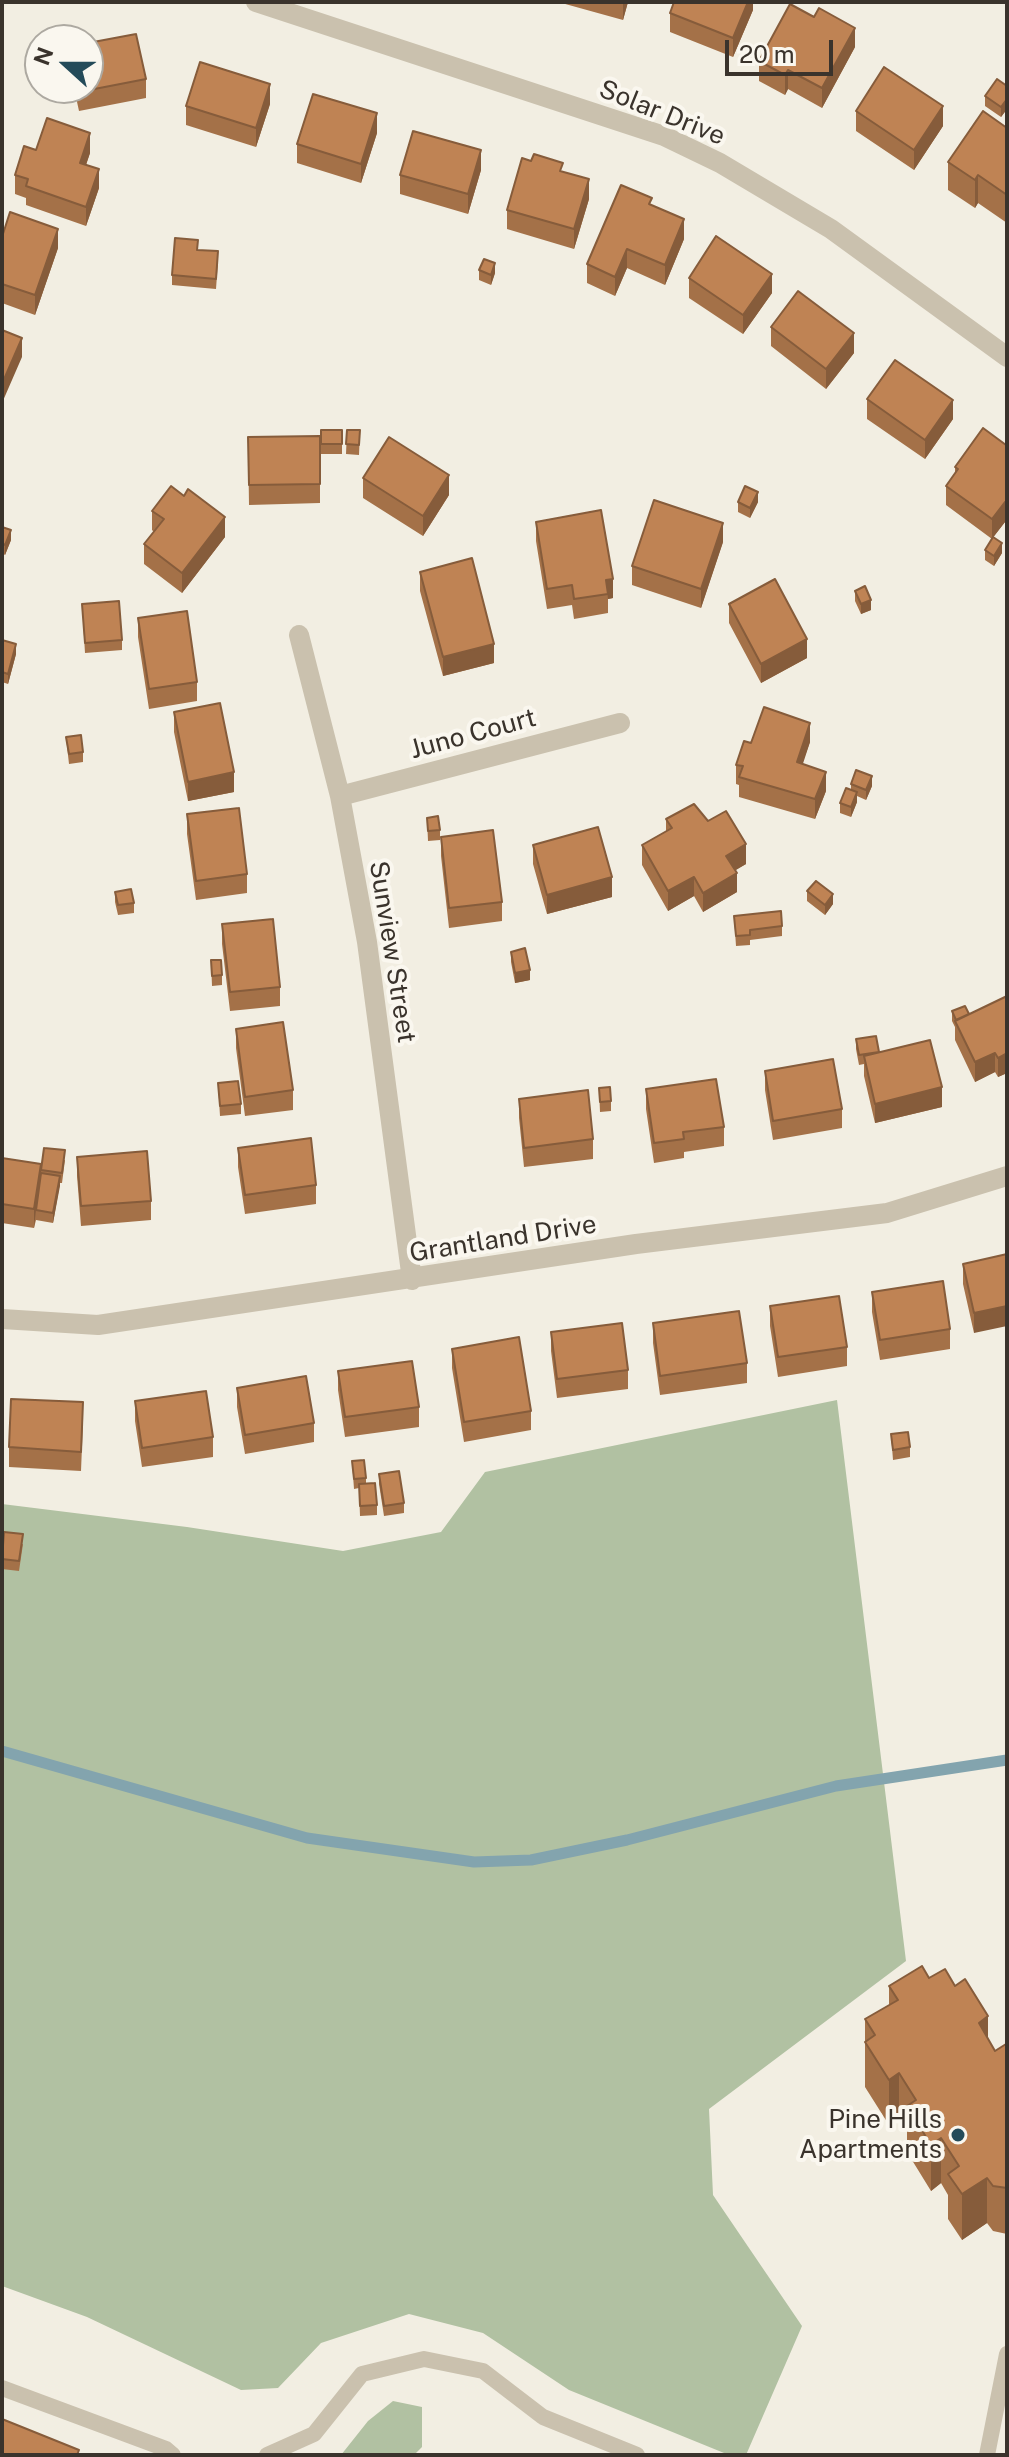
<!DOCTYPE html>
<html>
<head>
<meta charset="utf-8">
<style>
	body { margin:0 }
	#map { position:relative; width:1009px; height:2457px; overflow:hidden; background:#f2eee2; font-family:"Public Sans",sans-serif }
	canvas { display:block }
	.frame { position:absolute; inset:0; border:4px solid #3a332c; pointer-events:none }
	.north { position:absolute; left:24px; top:24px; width:80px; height:80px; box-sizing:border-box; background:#faf7ef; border:2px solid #ada9a1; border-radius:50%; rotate:291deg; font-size:22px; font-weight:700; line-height:32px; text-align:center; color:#3a332c }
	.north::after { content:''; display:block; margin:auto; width:28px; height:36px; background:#244b59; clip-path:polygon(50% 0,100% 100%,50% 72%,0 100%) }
	.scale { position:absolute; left:725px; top:40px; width:108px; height:36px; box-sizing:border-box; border:4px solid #3a332c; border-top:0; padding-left:10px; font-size:24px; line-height:28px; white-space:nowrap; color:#3a332c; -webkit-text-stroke:6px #faf7ef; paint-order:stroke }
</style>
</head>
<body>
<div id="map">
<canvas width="1009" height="2457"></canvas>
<div class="frame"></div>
<div class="north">N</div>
<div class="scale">20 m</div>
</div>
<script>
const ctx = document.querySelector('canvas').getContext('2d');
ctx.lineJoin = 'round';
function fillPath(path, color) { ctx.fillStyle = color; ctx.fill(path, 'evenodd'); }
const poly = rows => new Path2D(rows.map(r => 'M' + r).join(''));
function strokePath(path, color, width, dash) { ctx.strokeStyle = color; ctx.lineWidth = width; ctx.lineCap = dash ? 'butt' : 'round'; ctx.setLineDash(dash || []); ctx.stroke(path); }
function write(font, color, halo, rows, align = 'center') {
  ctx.font = font + ' "Public Sans",sans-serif'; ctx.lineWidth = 8; ctx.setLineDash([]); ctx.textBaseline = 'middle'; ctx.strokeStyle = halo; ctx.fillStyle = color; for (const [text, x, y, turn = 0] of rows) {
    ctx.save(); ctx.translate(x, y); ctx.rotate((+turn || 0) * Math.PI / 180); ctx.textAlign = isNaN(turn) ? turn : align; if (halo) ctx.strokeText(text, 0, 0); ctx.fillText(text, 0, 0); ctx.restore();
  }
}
fillPath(poly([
	[837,1400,906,1961,709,2109,713,2195,802,2326,746,2455,729,2455,569,2390,483,2333,409,2314,321,2343,278,2388,241,2390,87,2317,2,2286,2,1504,187,1527,343,1551,441,1532,485,1472],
	[393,2401,422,2407,422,2447,414,2455,341,2455,368,2421]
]), '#b1c1a2');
strokePath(poly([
	[2,1751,307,1838,474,1862,531,1860,627,1840,836,1786,1007,1760]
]), '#83a4ae', 11);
strokePath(poly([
	[2,2388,166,2449,173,2455],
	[267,2455,314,2434,362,2374,424,2359,483,2371,543,2417,637,2455],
	[987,2455,1007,2354]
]), '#cac1ae', 16);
strokePath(poly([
	[256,2,664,136,720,163,831,229,1007,357],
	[299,635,340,796,367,942,412,1280],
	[340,796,620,723],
	[2,1319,98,1325,636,1244,887,1213,1007,1176]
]), '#cac1ae', 20);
fillPath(poly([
	[558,2,628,2,623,20],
	[753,2,753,10,733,57,670,32,670,13],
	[855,47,822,108,788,89,785,95,759,81,759,61],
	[146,79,146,98,79,111,74,88,88,88],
	[1007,86,1007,109,1001,117,985,106,985,96],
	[270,104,256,147,186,125,186,106],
	[856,111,943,126,914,170,856,131],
	[1007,128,1007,223,978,203,975,208,948,190,948,162],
	[377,133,361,183,297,163,297,144],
	[36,150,90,153,86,165,99,188,86,226,26,205,26,198,15,194,15,175],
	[481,170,468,214,400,194,400,175],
	[563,172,589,199,574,249,507,229,507,210],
	[652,205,684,239,665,285,627,268,615,296,587,283,587,264],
	[2,237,58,248,35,315,2,303],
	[198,250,218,261,216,289,172,285,172,275],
	[479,270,495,273,491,285,479,280],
	[689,278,772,293,743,334,689,298],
	[771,327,854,353,826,389,771,346],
	[867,399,953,419,925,459,867,419],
	[321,430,342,430,342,454,321,454],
	[347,430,360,430,359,455,346,454],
	[320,436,320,503,249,505,248,437],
	[1007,444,1007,524,1005,522,993,537,1002,553,994,566,985,560,985,550,992,539,946,505,946,486,955,473,955,467],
	[363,478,449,495,423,536,363,498],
	[738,502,758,502,750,518,738,512],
	[152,511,225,537,182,593,144,564,144,544,154,532,152,530],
	[536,522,613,598,608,599,608,613,574,619,572,605,547,609,536,541],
	[2,527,11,540,5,555,2,553],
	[723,542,701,608,632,585,632,566],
	[420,572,494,663,443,676,420,591],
	[855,591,871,610,861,614,855,601],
	[82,604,122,640,122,650,85,653],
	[729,604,807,658,761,683,729,623],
	[138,618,197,682,197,701,149,709,138,637],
	[2,640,16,654,8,684,2,682],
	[174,712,234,792,188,801,174,732],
	[66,737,83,752,83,762,69,764],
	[810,742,802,764,826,791,815,819,739,797,739,785,736,784,736,765,751,743],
	[851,784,872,786,866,800,857,796,857,802,851,817,840,813,840,803,851,789],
	[187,814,247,874,247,893,196,900,187,834],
	[427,818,440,830,440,840,428,841],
	[666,819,708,821,746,864,735,870,737,892,703,912,694,896,668,911,642,865,642,845,666,831],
	[441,837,502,902,502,921,449,928,441,856],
	[533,845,612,897,547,914,533,864],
	[807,891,833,904,825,915,807,901],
	[115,892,134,903,134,913,118,915,115,902],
	[734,916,782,926,782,936,750,940,750,945,736,946],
	[222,924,280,987,280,1006,230,1011,222,944],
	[511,952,530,980,515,983,511,962],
	[211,960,222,975,222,985,212,986],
	[1007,996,1007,1073,998,1077,995,1072,975,1082,955,1040,955,1027,952,1021,952,1011,969,1014],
	[236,1029,293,1090,293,1110,245,1116,236,1048],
	[856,1039,879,1053,942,1107,875,1123,864,1076,864,1064,859,1065,856,1049],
	[765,1071,842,1109,842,1128,773,1140,765,1090],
	[218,1083,241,1104,241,1114,220,1116],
	[599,1088,611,1101,611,1111,600,1112],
	[646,1089,724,1127,724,1146,684,1152,684,1158,654,1163,646,1109],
	[519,1099,593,1139,593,1159,524,1167,519,1118],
	[238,1148,316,1185,316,1204,245,1214,238,1167],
	[77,1157,151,1201,151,1220,81,1226,77,1176],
	[2,1158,41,1164,65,1160,62,1183,60,1183,53,1223,36,1220,34,1228,2,1223],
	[1007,1254,974,1333,963,1284,963,1264],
	[872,1292,950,1329,950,1349,880,1360,872,1312],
	[770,1306,847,1347,847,1366,778,1377,770,1326],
	[653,1323,747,1363,747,1383,660,1395,653,1343],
	[551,1332,628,1370,628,1389,557,1398,551,1351],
	[452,1349,531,1411,531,1430,464,1442,452,1368],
	[338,1371,419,1407,419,1427,345,1437,338,1390],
	[237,1388,314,1423,314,1442,245,1454,237,1407],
	[135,1401,213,1437,213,1457,142,1467,135,1421],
	[83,1422,81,1471,9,1467,9,1447],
	[891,1434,910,1447,910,1457,893,1460],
	[352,1461,366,1478,366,1484,377,1505,377,1515,360,1516,359,1488,354,1489],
	[379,1474,404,1503,404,1513,384,1516,379,1484],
	[23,1544,19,1571,2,1569,2,1550],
	[929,1978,988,2039,995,2051,1007,2045,1007,2234,993,2231,987,2223,962,2240,948,2219,948,2195,941,2183,931,2191,907,2152,907,2131,899,2119,889,2125,865,2087,865,2019,889,2005,889,1986]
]), '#a47148');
fillPath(poly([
	[623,2,628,2,623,20],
	[748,2,753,2,753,10,733,57,733,38],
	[855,28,855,47,822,108,822,88],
	[788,70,788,89,785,95,785,75],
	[270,84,270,104,256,147,256,128],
	[1007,99,1007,109,1001,117,1001,107],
	[943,106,943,126,914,170,914,150],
	[377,113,377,133,361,183,361,164],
	[90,133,90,153,80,182,80,163],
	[481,150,481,170,468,214,468,194],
	[99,169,99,188,86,226,86,207],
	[978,175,978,203,975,208,975,180],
	[589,179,589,199,574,249,574,229],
	[684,219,684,239,665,285,665,265],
	[58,229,58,248,35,315,35,295],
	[627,249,627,268,615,296,615,277],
	[495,263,495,273,491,285,491,275],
	[772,274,772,293,743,334,743,315],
	[854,333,854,353,826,389,826,369],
	[22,338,22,357,2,403,2,384],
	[953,400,953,419,925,459,925,440],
	[449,475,449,495,423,536,423,516],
	[758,492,758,502,750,518,750,508],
	[1005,502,1005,522,992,539,992,519],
	[225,517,225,537,182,593,182,573],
	[723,523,723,542,701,608,701,589],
	[11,530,11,540,5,555,5,545],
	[1002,543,1002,553,994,566,994,556],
	[613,579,613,598,608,599,606,580],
	[871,600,871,610,861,614,861,604],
	[807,639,807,658,761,683,761,664],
	[16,644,16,654,8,684,8,674],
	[494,644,494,663,443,676,443,657],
	[810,723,810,742,797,782,797,762],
	[234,772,234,792,188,801,188,782],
	[826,772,826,791,815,819,815,799],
	[872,776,872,786,866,800,866,790],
	[857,792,857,802,851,817,851,807],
	[746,844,746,864,726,876,726,856],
	[737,873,737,892,703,912,703,893],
	[612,877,612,897,547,914,547,895],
	[694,877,694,896,668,911,668,891],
	[833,894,833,904,825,915,825,905],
	[530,970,530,980,515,983,515,973],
	[995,1053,995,1072,975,1082,975,1062],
	[1007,1053,1007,1073,998,1077,998,1058],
	[942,1087,942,1107,875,1123,875,1104],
	[41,1164,41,1183,36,1210,34,1228,34,1209],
	[60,1176,60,1186,53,1223,53,1213],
	[1007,1306,1007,1326,974,1333,974,1313],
	[988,2016,988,2061,979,2023],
	[899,2073,899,2119,889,2125,889,2080],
	[941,2138,941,2183,931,2191,931,2145],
	[987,2178,987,2223,962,2240,962,2194]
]), '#865c3b');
const building = poly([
	[674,2,748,2,733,38,670,13,674,2],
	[790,4,814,17,819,8,855,28,822,88,788,70,785,75,759,61,790,4],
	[136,34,146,79,79,92,78,88,88,88,88,43,136,34],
	[200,62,270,84,256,128,186,106,200,62],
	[884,67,943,106,914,150,856,111,884,67],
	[997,79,1007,86,1007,99,1001,107,985,96,997,79],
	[313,94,377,113,361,164,297,144,313,94],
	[983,111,1007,128,1007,195,978,175,975,180,948,162,983,111],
	[47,118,90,133,80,163,99,169,86,207,26,186,28,179,15,175,24,146,36,150,47,118],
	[413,131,481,150,468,194,400,175,413,131],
	[534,154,563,163,560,171,589,179,574,229,507,210,522,158,531,161,534,154],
	[621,185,652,198,649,204,684,219,665,265,627,249,615,277,587,264,621,185],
	[10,212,58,229,35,295,2,284,2,237,10,212],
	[716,236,772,274,743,315,689,278,716,236],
	[175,238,198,240,197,250,218,251,216,279,172,275,175,238],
	[484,259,495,263,491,275,479,270,484,259],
	[798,291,854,333,826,369,771,327,798,291],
	[2,330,22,338,2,384,2,330],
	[895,360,953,400,925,440,867,399,895,360],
	[983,428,1006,445,1007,444,1007,504,1005,502,992,519,946,486,958,469,955,467,983,428],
	[321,430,342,430,342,444,321,444,321,430],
	[347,430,360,430,359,445,346,444,347,430],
	[320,436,320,484,249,485,248,437,320,436],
	[389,437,449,475,423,516,363,478,389,437],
	[171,486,184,496,188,489,225,517,182,573,144,544,164,519,152,511,171,486],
	[745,486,758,492,750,508,738,502,745,486],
	[654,500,723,523,701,589,632,566,654,500],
	[601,510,613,579,606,580,608,594,574,599,572,585,547,589,536,522,601,510],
	[2,527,11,530,5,545,2,543,2,527],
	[993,537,1002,543,994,556,985,550,993,537],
	[472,558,494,644,443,657,420,572,472,558],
	[775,579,807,639,761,664,729,604,775,579],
	[865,586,871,600,861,604,855,591,865,586],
	[119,601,122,640,85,643,82,604,119,601],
	[187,611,197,682,149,689,138,618,187,611],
	[2,640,16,644,8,674,2,672,2,640],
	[220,703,234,772,188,782,174,712,220,703],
	[764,707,810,723,797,762,826,772,815,799,739,777,743,766,736,765,744,741,751,743,764,707],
	[81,735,83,752,69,754,66,737,81,735],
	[856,770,872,776,866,790,851,784,856,770],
	[846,788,857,792,851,807,840,803,846,788],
	[694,804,708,821,726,811,746,844,726,856,737,873,703,893,694,877,668,891,642,845,672,828,666,819,694,804],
	[239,808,247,874,196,881,187,814,239,808],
	[438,816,440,830,428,831,427,818,438,816],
	[598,827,612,877,547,895,533,845,598,827],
	[493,830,502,902,449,908,441,837,493,830],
	[816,881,833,894,825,905,807,891,816,881],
	[131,889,134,903,118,905,115,892,131,889],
	[781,911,782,926,750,930,750,935,736,936,734,916,781,911],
	[273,919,280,987,230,992,222,924,273,919],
	[525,948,530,970,515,973,511,952,525,948],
	[211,960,221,960,222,975,212,976,211,960],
	[1007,996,1007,1053,998,1058,995,1053,975,1062,955,1021,1007,996],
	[965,1006,969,1014,956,1020,952,1011,965,1006],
	[283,1022,293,1090,245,1097,236,1029,283,1022],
	[876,1036,879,1052,859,1055,856,1039,876,1036],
	[930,1040,942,1087,875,1104,864,1056,930,1040],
	[833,1059,842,1109,773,1121,765,1071,833,1059],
	[716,1079,724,1127,683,1132,684,1139,654,1143,646,1089,716,1079],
	[238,1081,241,1104,220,1106,218,1083,238,1081],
	[610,1087,611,1101,600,1102,599,1088,610,1087],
	[588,1090,593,1139,524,1148,519,1099,588,1090],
	[311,1138,316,1185,245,1195,238,1148,311,1138],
	[44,1148,65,1150,62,1173,41,1170,44,1148],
	[147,1151,151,1201,81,1206,77,1157,147,1151],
	[2,1158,41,1164,34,1209,2,1204,2,1158],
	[41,1173,60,1176,53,1213,36,1210,41,1173],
	[1007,1254,1007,1306,974,1313,963,1264,1007,1254],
	[943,1281,950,1329,880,1340,872,1292,943,1281],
	[839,1296,847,1347,778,1357,770,1306,839,1296],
	[739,1311,747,1363,660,1376,653,1323,739,1311],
	[622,1323,628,1370,557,1379,551,1332,622,1323],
	[519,1337,531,1411,464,1422,452,1349,519,1337],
	[412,1361,419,1407,345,1417,338,1371,412,1361],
	[306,1376,314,1423,245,1435,237,1388,306,1376],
	[206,1391,213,1437,142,1448,135,1401,206,1391],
	[11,1399,83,1402,81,1452,9,1447,11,1399],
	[908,1432,910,1447,893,1450,891,1434,908,1432],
	[364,1460,366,1478,354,1479,352,1461,364,1460],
	[399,1471,404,1503,384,1506,379,1474,399,1471],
	[375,1483,377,1505,360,1506,359,1484,375,1483],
	[4,1532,23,1534,19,1561,2,1559,4,1532],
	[922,1966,929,1978,945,1969,955,1986,965,1979,988,2016,979,2023,995,2051,1006,2044,1007,2045,1007,2188,993,2186,987,2178,962,2194,948,2174,959,2166,941,2138,931,2145,907,2106,916,2100,899,2073,889,2080,865,2042,875,2035,865,2019,898,2000,889,1986,922,1966],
	[2,2419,79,2450,77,2455,2,2455,2,2419]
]);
fillPath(building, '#bf8354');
strokePath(building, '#865c3b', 2);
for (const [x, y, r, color] of [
	[958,2135,8,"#244b59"]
]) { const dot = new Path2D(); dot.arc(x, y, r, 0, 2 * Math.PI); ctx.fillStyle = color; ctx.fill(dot); strokePath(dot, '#faf7ef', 3); }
write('26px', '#3a332c', '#faf7ef', [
	["Solar Drive",662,113,22],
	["Juno Court",473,734,-15],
	["Sunview Street",392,952,81],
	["Grantland Drive",503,1239,-9]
]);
write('26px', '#3a332c', '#faf7ef', [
	["Pine Hills",942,2120],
	["Apartments",942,2150]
], 'right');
</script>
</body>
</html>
